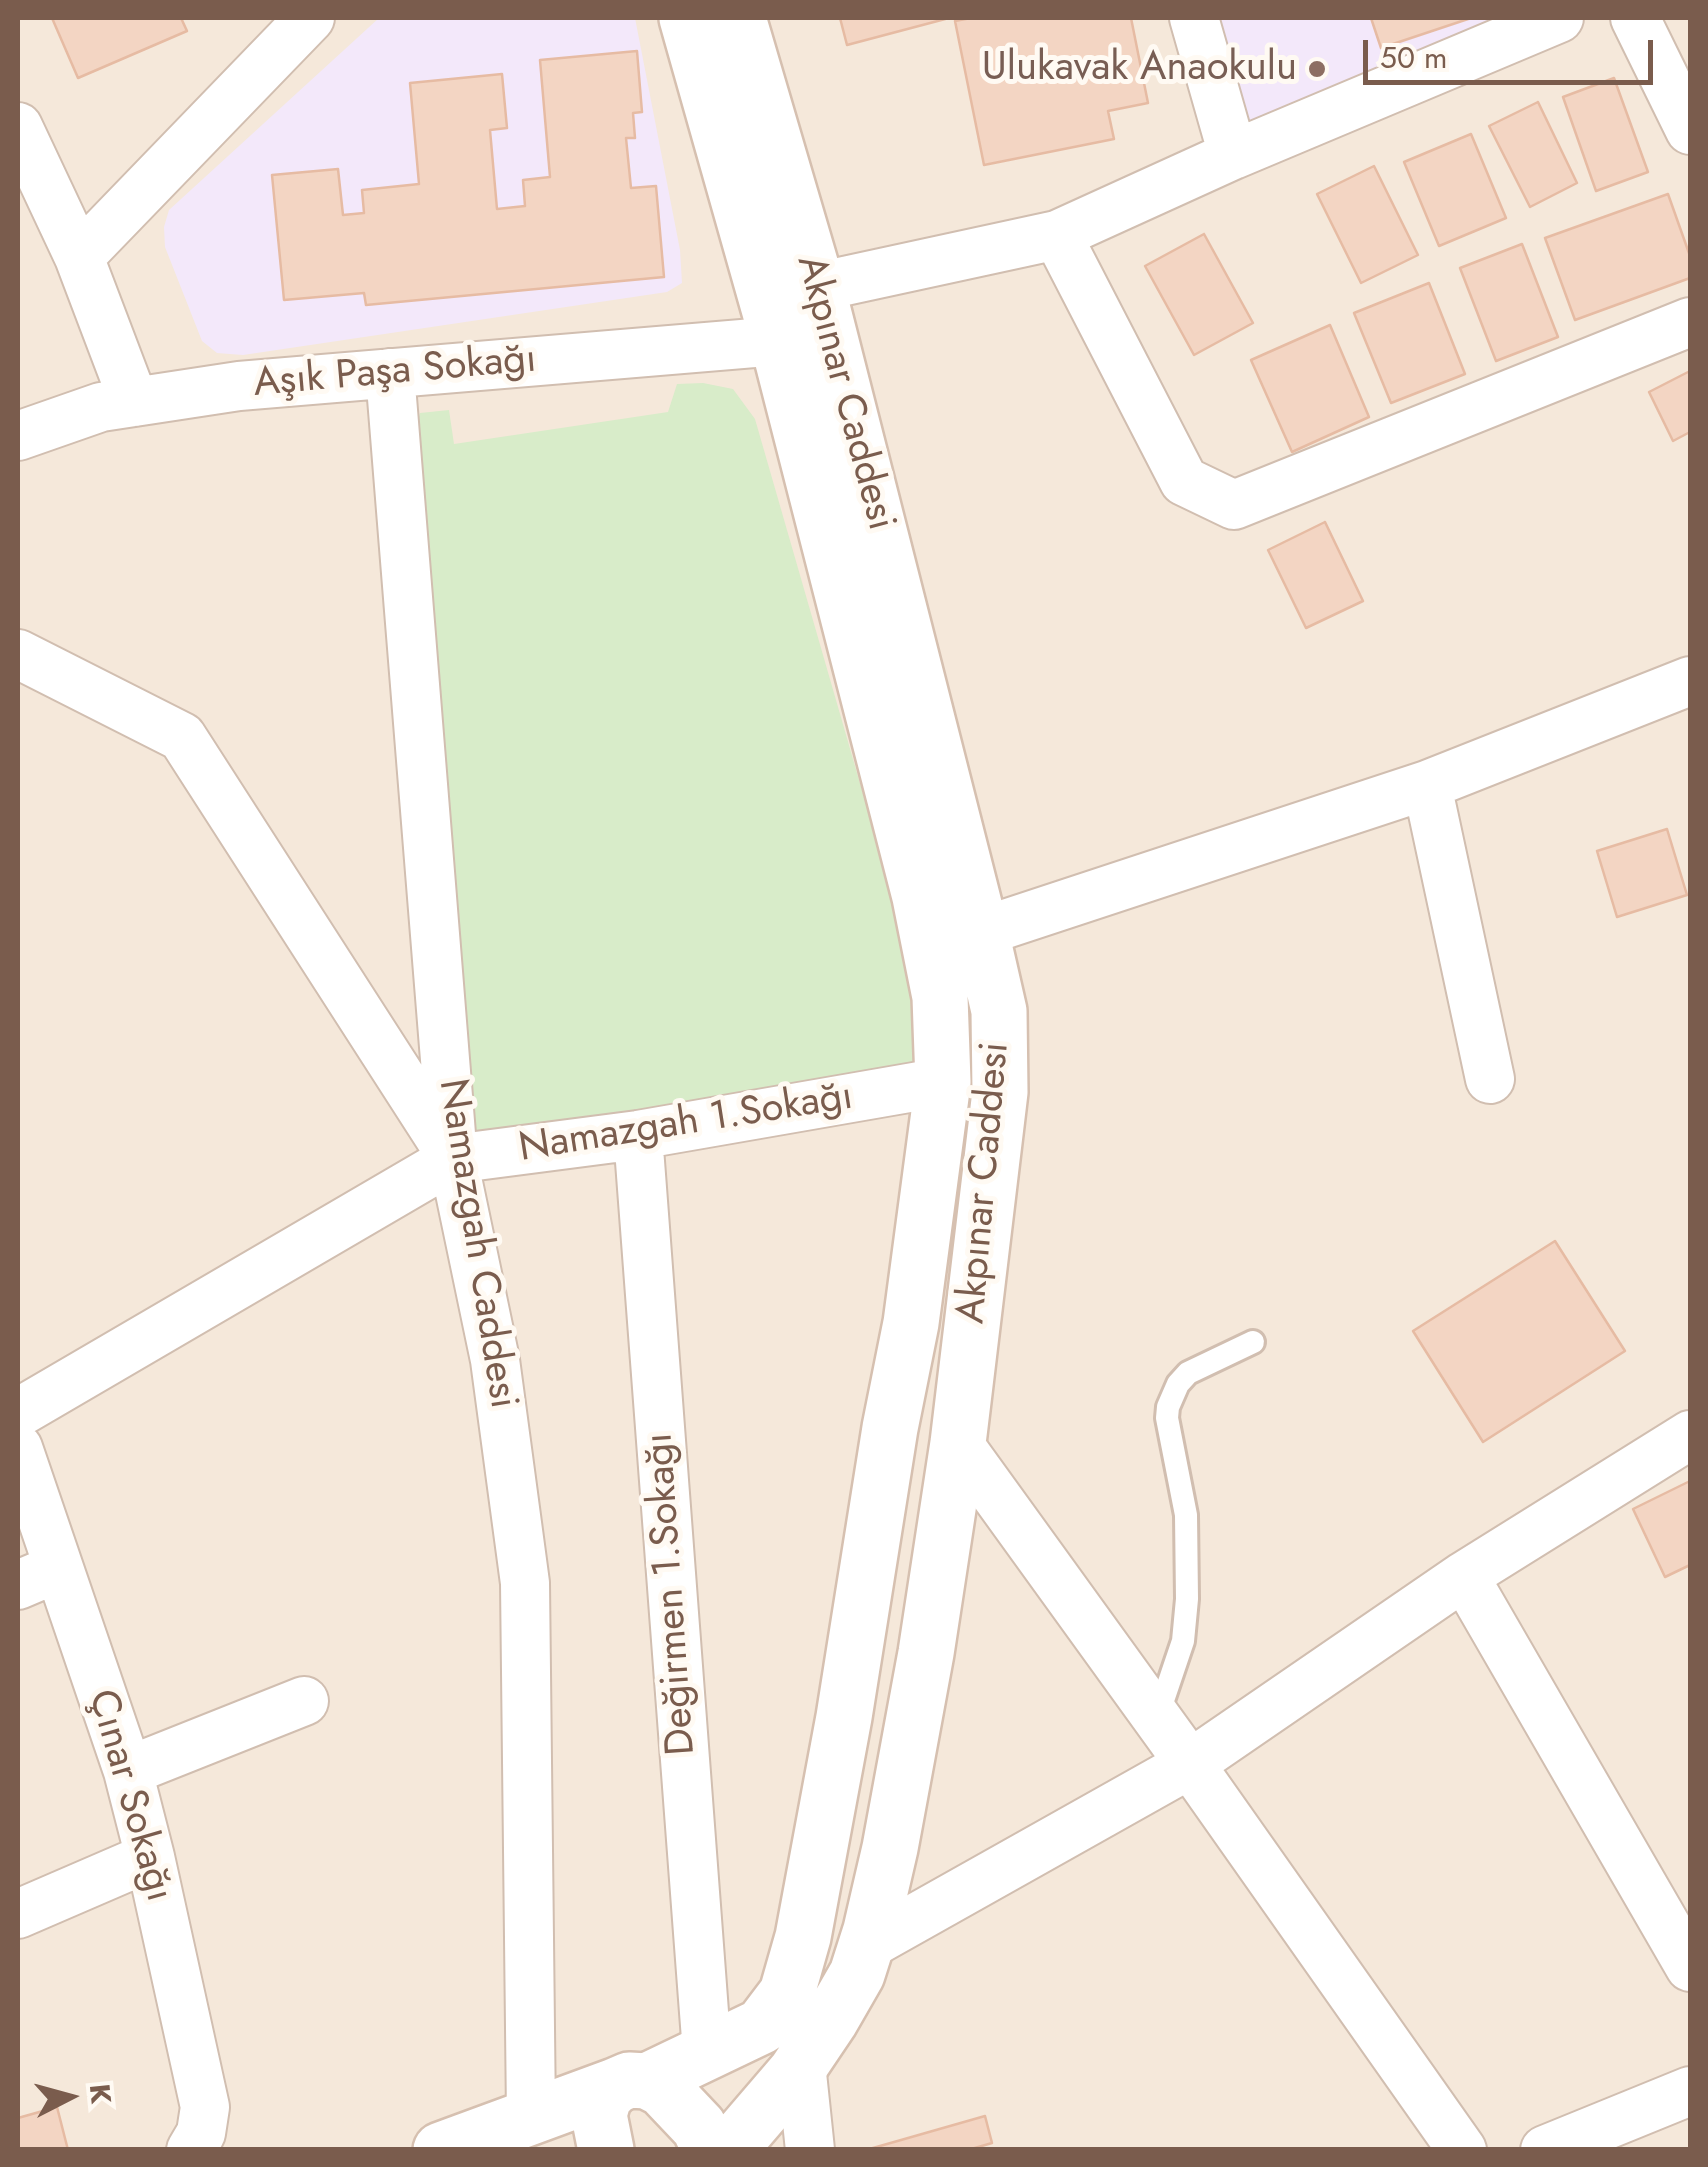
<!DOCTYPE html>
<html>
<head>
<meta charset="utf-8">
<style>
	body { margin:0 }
	#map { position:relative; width:1708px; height:2167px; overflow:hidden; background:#fdf6ec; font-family:Jost,sans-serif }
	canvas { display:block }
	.frame { position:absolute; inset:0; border:20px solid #7a5c4d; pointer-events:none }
	.north { position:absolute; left:20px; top:2047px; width:100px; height:100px; -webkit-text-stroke:8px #fffaf3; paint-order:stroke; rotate:84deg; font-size:28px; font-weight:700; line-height:40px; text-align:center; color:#7a5c4d }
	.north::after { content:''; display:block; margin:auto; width:35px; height:45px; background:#7a5c4d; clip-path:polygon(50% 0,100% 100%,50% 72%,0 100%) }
	.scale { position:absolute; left:1363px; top:40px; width:290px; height:45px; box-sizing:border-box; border:5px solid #7a5c4d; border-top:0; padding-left:12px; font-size:30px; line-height:35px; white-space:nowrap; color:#7a5c4d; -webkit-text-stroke:8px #fffaf3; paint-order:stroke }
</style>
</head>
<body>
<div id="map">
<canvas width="1708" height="2167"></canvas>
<div class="frame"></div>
<div class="north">K</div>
<div class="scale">50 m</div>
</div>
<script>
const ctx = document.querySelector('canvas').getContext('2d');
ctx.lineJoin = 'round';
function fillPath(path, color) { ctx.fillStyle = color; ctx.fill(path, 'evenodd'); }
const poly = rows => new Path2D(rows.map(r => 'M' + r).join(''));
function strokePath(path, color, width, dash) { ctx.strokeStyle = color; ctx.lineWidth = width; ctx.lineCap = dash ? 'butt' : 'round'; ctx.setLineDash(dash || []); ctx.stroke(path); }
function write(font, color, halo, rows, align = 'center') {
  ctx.font = font + ' Jost,sans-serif'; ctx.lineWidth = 10; ctx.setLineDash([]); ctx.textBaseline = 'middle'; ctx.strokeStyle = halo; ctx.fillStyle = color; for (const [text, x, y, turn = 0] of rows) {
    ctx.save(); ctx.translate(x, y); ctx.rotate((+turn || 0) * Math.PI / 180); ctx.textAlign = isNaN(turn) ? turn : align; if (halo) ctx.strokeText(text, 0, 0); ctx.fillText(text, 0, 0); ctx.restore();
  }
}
fillPath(poly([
	[18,18,1690,18,1690,2149,18,2149]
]), '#f5e8da');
fillPath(poly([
	[379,18,635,18,680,250,682,283,667,292,243,355,217,353,202,341,165,247,164,227,169,210],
	[1208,18,1537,18,1259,124,1239,120]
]), '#f3e8fa');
fillPath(poly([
	[703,383,733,389,755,419,904,936,922,1068,475,1134,408,454,420,413,449,410,454,444,668,412,677,384]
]), '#d8ecc9');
const building = poly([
	[52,18,181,18,187,31,78,78,52,18],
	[840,18,949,18,847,45,840,18],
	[971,18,1131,18,1148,103,1108,111,1114,139,984,165,955,21,971,18],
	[1371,18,1471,18,1381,48,1371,18],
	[637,51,642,112,633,113,635,138,626,138,631,188,656,186,664,277,366,305,364,293,284,300,272,175,338,169,343,215,364,213,362,190,419,184,410,83,502,74,507,128,490,130,497,209,525,206,523,180,550,177,540,60,637,51],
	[1614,78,1648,172,1596,191,1563,97,1614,78],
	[1538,102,1577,183,1530,207,1489,126,1538,102],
	[1471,134,1506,218,1439,246,1404,162,1471,134],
	[1374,166,1418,255,1361,283,1317,194,1374,166],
	[1668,194,1690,256,1690,278,1575,320,1545,238,1668,194],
	[1204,234,1253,323,1194,355,1145,266,1204,234],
	[1522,244,1558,337,1496,361,1460,268,1522,244],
	[1429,283,1465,374,1391,403,1354,313,1429,283],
	[1330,325,1369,417,1292,452,1251,360,1330,325],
	[1690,371,1690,432,1673,441,1649,392,1690,371],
	[1325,522,1363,601,1306,628,1268,550,1325,522],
	[1667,829,1687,895,1617,917,1597,851,1667,829],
	[1555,1241,1625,1351,1483,1442,1413,1331,1555,1241],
	[1690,1481,1690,1565,1665,1577,1633,1509,1690,1481],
	[57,2107,68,2150,18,2150,18,2118,57,2107],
	[985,2116,992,2143,968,2150,866,2150,985,2116]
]);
fillPath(building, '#f3d5c3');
strokePath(building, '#e6bba3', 2.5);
const lane = poly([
	[1157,1718,1183,1641,1187,1599,1186,1515,1167,1418,1168,1407,1178,1384,1188,1373,1253,1342]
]);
const street = poly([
	[1194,18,1233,155],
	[1635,18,1690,130],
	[18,127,79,257,134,402],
	[1057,235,1184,481,1234,505,1690,322],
	[79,257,310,18],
	[817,287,1057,235,1233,155,1559,18],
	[390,373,453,1159,495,1360,525,1583,531,2116],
	[18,436,101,407,239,386,778,341],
	[18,654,182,737,449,1152],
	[1427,785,1490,1079],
	[981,932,1427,785,1690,681],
	[638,1135,707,2052],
	[18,1413,453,1159,638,1135,943,1082],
	[958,1443,1190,1764,1462,2150],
	[18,1448,128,1771,150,1857,205,2107,201,2133,191,2150],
	[1464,1576,1690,1967],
	[18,1585,58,1568],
	[128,1771,304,1701],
	[18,1914,150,1857],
	[866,1946,1190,1764,1464,1576,1690,1435],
	[801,2064,810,2150],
	[1545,2150,1690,2091]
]);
const secondary = poly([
	[647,2081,762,2026,787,1993,803,1937,844,1717,890,1428,911,1323,943,1082,940,997,920,897,771,315,687,18],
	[441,2150,615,2086],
	[606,2150,599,2115,604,2097,615,2086,629,2080,647,2081,663,2089,699,2127,710,2150],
	[729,2150,795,2073,830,2021,857,1974,871,1930,890,1848,926,1653,958,1443,1000,1092,999,1011,981,932,817,287,738,18]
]);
strokePath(lane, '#d1beb0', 28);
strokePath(street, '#d1beb0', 52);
strokePath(secondary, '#d6c0b0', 60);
strokePath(lane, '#fff', 22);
strokePath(street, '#fff', 48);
strokePath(secondary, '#fff', 55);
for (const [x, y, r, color] of [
	[1317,69,10,"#8d6e63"]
]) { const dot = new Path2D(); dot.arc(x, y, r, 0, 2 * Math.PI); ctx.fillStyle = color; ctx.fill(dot); strokePath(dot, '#fffaf3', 4); }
write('40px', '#785e54', '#fffaf3', [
	["Ulukavak Anaokulu",1297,69]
], 'right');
write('40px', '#7a5c4d', '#fffaf3', [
	["Aşık Paşa Sokağı",395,373,-5],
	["Akpınar Caddesi",844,393,75],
	["Namazgah 1.Sokağı",686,1124,-9],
	["Akpınar Caddesi",985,1183,-85],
	["Namazgah Caddesi",476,1244,81],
	["Değirmen 1.Sokağı",672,1594,-94],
	["Çınar Sokağı",129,1796,74]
]);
</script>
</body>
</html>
